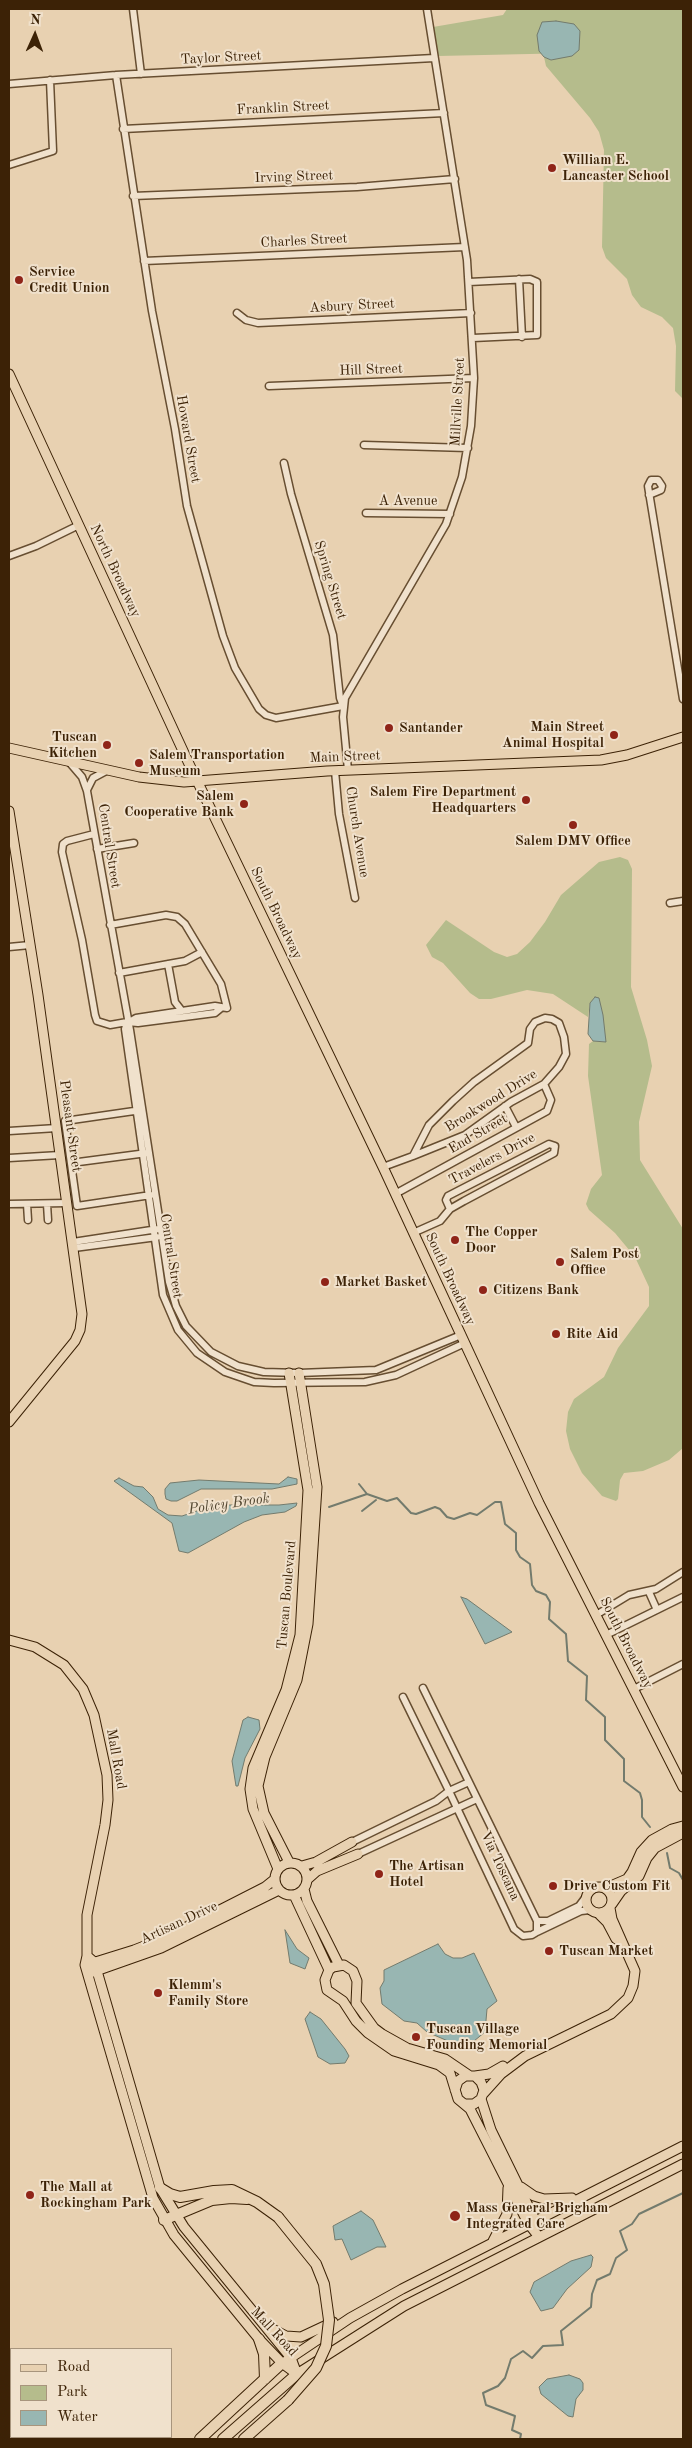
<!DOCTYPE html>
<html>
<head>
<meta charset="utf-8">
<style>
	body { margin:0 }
	#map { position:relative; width:692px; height:2448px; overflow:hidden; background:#e8d1b1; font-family:"Old Standard TT",serif }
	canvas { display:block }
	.frame { position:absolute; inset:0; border:10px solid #3c2206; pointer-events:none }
	.legend { position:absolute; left:10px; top:2348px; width:162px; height:90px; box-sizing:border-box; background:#f0e1cc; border:1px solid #a8957d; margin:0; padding:6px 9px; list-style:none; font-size:15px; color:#3c2206 }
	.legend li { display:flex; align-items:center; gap:10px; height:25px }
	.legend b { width:25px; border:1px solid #a8957d }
	.north { position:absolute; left:10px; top:10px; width:50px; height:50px; -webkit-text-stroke:4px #f0e1cc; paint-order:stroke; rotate:2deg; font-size:14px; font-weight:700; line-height:20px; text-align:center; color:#3c2206 }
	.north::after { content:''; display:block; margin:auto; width:18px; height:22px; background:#3c2206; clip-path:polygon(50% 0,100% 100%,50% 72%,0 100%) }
</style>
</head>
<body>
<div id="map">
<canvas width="692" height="2448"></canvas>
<div class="frame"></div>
<ul class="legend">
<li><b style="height:6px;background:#e8d1b1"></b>Road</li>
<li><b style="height:14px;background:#b5bc8c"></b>Park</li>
<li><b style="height:14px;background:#98b6b2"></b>Water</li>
</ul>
<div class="north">N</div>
</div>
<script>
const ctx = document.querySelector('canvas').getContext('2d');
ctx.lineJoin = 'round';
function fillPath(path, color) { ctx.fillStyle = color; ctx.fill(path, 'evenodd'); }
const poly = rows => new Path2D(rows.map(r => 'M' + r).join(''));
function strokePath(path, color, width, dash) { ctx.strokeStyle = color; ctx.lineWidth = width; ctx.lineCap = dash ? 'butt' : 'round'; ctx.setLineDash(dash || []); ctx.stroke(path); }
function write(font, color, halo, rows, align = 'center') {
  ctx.font = font + ' "Old Standard TT",serif'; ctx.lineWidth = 4; ctx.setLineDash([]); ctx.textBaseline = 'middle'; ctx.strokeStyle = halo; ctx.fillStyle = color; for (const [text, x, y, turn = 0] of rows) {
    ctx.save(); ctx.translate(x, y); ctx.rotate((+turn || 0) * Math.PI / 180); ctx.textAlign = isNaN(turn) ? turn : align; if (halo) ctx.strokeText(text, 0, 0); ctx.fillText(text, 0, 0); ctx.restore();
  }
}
fillPath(poly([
	[507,9,683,9,683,399,675,391,676,346,673,328,662,317,641,307,632,295,627,279,606,258,602,247,604,150,599,132,590,118,546,66,544,57,551,60,575,53,438,56,433,27,503,15],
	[620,857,628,860,632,869,631,987,647,1040,652,1066,639,1122,640,1160,683,1229,683,1448,669,1460,643,1471,624,1473,620,1480,618,1499,616,1501,602,1496,582,1473,570,1449,566,1431,568,1412,574,1399,604,1377,618,1348,649,1306,649,1287,635,1257,615,1233,589,1210,586,1204,591,1189,602,1175,588,1076,589,1044,593,1041,605,1042,590,1003,588,1017,553,994,527,990,491,999,479,999,470,993,443,963,432,957,426,945,446,920,494,952,507,957,517,954,530,942,545,922,561,895,599,862]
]), '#b5bc8c');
const water = poly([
	[556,21,574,24,580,31,579,50,572,56,551,60,544,57,539,51,537,35,542,22,556,21],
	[595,997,599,998,603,1015,606,1042,593,1041,588,1034,590,1003,595,997],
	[288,1477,297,1479,297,1484,272,1489,201,1489,177,1501,171,1501,166,1499,165,1494,165,1489,170,1483,199,1480,279,1484,288,1477],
	[119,1478,134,1486,143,1487,153,1497,158,1509,168,1515,182,1516,215,1505,279,1505,297,1503,296,1506,285,1512,262,1515,244,1522,188,1553,179,1551,172,1523,114,1481,119,1478],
	[461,1597,467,1599,512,1632,485,1644,461,1597],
	[248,1717,259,1720,260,1729,245,1758,238,1786,236,1786,232,1761,243,1720,248,1717],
	[285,1930,297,1949,309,1958,305,1969,290,1963,285,1930],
	[438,1944,445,1954,453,1958,462,1958,474,1953,497,2001,487,2009,485,2032,474,2041,455,2044,427,2032,417,2023,404,2021,382,2004,380,1988,384,1981,384,1970,438,1944],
	[310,2012,321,2019,345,2049,349,2056,345,2063,330,2064,318,2057,305,2019,310,2012],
	[361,2211,373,2220,386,2247,377,2247,351,2260,342,2239,335,2240,333,2226,361,2211],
	[591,2255,593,2257,591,2267,567,2289,553,2308,541,2311,530,2292,534,2282,571,2261,591,2255],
	[569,2375,580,2379,583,2383,583,2390,576,2399,573,2417,568,2416,541,2394,539,2387,547,2379,569,2375]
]);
fillPath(water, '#98b6b2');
strokePath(water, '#737b6d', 1);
strokePath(poly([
	[359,1484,367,1494],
	[329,1507,367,1494,387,1501,397,1498,411,1513,416,1514,435,1507,440,1509,447,1517,454,1519,470,1513,477,1515,495,1502,501,1502,505,1524,516,1533,516,1550,520,1557,530,1564,532,1585,536,1591,546,1595,550,1602,549,1619,566,1634,568,1661,587,1676,586,1700,605,1717,605,1740,624,1759,624,1781,640,1793,642,1800,642,1817,650,1827],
	[362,1511,376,1500],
	[667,1853,670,1868,679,1873,683,1880],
	[520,2439,521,2434,512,2430,515,2416,486,2405,483,2393,498,2386,505,2378,511,2359,523,2351,532,2358,543,2346,563,2345,561,2331,591,2307,592,2294,597,2280,610,2274,616,2258,627,2250,620,2231,632,2224,639,2214,683,2193]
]), '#737b6d', 2);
const minor = poly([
	[133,9,141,74],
	[116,75,152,311,175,429,187,506,223,636,235,668,259,709,266,715,276,718,343,706,340,698,333,635,291,494,284,463],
	[9,84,116,75,434,58],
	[123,129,444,113],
	[9,165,53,151,50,80],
	[133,196,357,187,455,179],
	[144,261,465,247],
	[519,279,522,337],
	[469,282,530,279,537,282,537,335,473,338],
	[237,313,246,320,258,323,471,313],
	[269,386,474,378],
	[364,445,468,448],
	[649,495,661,490,662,486,658,480,651,480,648,486,683,699],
	[366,513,450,514],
	[9,556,36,546,79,525],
	[70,763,82,777,87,791,130,1030,169,1282,176,1306,186,1326,211,1352,238,1366,264,1372,299,1373,376,1370,461,1335],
	[348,770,343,717,345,698,446,524,462,477,471,426,474,378,467,260,427,9],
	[335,771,339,814,355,898],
	[87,790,93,778,106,771],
	[94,834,67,841,63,844,62,852,82,940,95,1015,97,1021,110,1025,127,1022,138,1023,215,1013,221,1008],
	[97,849,134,843],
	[670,903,683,901],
	[110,925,166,915,177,917,185,924,221,984,227,1008,215,1006,182,1011,136,1018,129,1022],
	[9,947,30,945],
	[168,964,175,1002,182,1011],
	[119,973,185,961,202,952],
	[127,1022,125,1029,163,1295,178,1330,197,1353,225,1372,254,1382,274,1383,365,1382,396,1375,465,1343],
	[505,1106,516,1127],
	[141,1110,65,1121,77,1206,151,1195],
	[9,1131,57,1128],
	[9,1158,60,1155],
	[71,1163,147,1153],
	[383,1167,413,1156,429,1125,453,1101,474,1082,528,1043,530,1029,535,1022,545,1018,552,1019,559,1023,564,1037,566,1054,559,1067,544,1084,511,1102,465,1135,413,1156],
	[395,1194,547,1111,551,1100,544,1084],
	[9,1204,67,1203],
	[27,1204,28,1220],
	[47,1204,48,1220],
	[413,1233,440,1221,450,1209,464,1201,554,1153,555,1146,549,1144,448,1196,446,1200,450,1209],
	[73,1242,158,1229],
	[74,1248,157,1237],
	[649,1592,657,1610],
	[596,1615,629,1595,656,1589,683,1572],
	[606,1635,683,1597],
	[423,1688,469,1782],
	[634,1689,683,1664],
	[352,1842,436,1801,449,1791,403,1697],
	[358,1854,477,1799],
	[537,1921,537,1932,532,1935,523,1936,514,1929,449,1791,469,1782,537,1921,548,1921,579,1906,585,1898],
	[537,1932,581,1911,590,1910]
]);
const major = poly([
	[9,374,190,766,383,1167,539,1503,683,1787],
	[9,748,139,777,184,782,327,771,601,760,627,755,683,737],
	[9,811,38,995,82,1314,80,1330,75,1341,9,1422],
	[9,1640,35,1647,64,1665,83,1689,94,1715,107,1775,108,1800,105,1825,87,1915,87,1956,85,1965,153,2198,174,2235,259,2339,282,2363,297,2374],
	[289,1862,264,1813,258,1786,265,1757,297,1680,308,1624,317,1487,299,1373],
	'275 1879a16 16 0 1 1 32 0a16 16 0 1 1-32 0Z',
	[302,1866,316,1862,352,1842],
	[278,1869,253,1809,250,1789,253,1768,286,1690,300,1635,308,1490,289,1373],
	[308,1879,317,1871,358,1854],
	'586 1900a13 13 0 1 1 26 0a13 13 0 1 1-26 0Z',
	[606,1888,627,1879,632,1872,641,1852,652,1840,672,1829,683,1826],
	[304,1889,307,1901,339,1965],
	[294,1895,329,1970],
	[612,1904,621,1891,639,1876,647,1858,655,1848,683,1833],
	[598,1913,607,1922,616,1939],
	[87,1956,94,1962,97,1971,160,2188,184,2227,291,2358,297,2374],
	[89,1964,134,1950,167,1937,265,1887,275,1879],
	[93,1972,161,1948,279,1890],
	[470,2076,445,2059,407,2048,382,2034,374,2028,356,2003,357,1981,353,1971,344,1965,333,1967,329,1970,325,1980,327,1990,343,2001,356,2021,368,2033,394,2051,439,2065,450,2073,458,2099,470,2109,528,2223,539,2237],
	[475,2076,489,2074,503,2066],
	[455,2090,458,2081,465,2076,475,2076,481,2082,484,2090,481,2099,474,2104,466,2104],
	[483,2094,501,2074,525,2056,611,2014,628,1998,633,1986,635,1971,612,1919,610,1908],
	[481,2099,491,2130,537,2224],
	[521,2187,534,2196,544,2199,572,2198],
	[493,2241,507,2214,508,2188],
	[269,2327,286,2336,301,2337,333,2322],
	[286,2361,350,2318,402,2289,683,2146],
	[297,2374,404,2306,683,2164]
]);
const highway = poly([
	[160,2188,170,2194,180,2197,214,2191,232,2190,257,2202,278,2217],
	[164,2220,212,2200,231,2198,247,2199],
	[259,2339,264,2354,265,2379],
	[200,2439,282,2363],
	[223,2439,297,2374],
	[244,2439,288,2400]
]);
strokePath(minor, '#674e31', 9);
strokePath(major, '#3c2206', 11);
strokePath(highway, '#3c2206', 12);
strokePath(minor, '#f0e1cc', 6);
strokePath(major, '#e8d1b1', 9);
strokePath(highway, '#e8d1b1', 10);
const highwayBridge = poly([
	[278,2217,316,2264,324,2284,329,2320,326,2346,316,2368,288,2400]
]);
strokePath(highwayBridge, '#3c2206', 12, []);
strokePath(highwayBridge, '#e8d1b1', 10);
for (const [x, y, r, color] of [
	[552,168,5,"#8f2418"],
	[19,280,5,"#8f2418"],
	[389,728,5,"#8f2418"],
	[614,735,5,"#8f2418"],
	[107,745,5,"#8f2418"],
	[139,763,5,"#8f2418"],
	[526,800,5,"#8f2418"],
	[244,804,5,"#8f2418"],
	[573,825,5,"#8f2418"],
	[455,1240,5,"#8f2418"],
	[560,1262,5,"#8f2418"],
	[325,1282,5,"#8f2418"],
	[483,1290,5,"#8f2418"],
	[556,1334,5,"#8f2418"],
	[379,1874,5,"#8f2418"],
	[553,1886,5,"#8f2418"],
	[549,1951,5,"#8f2418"],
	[158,1993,5,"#8f2418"],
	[416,2037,5,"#8f2418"],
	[30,2195,5,"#8f2418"],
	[455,2216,6,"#8f2418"]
]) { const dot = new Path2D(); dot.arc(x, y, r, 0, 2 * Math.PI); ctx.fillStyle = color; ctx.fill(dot); strokePath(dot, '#f0e1cc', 2); }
write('14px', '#3c2206', '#f0e1cc', [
	["Taylor Street",221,58,-3],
	["Franklin Street",283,108,-3],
	["Irving Street",294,177,-2],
	["Charles Street",304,241,-3],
	["Asbury Street",352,306,-3],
	["Hill Street",371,370,-2],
	["Millville Street",458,402,-87],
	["Howard Street",188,439,80],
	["A Avenue",408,501],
	["North Broadway",115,571,65],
	["Spring Street",330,580,73],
	["Main Street",345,757,-2],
	["Church Avenue",357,832,81],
	["Central Street",109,846,81],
	["South Broadway",276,913,64],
	["Brookwood Drive",491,1101,-32],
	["Pleasant Street",70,1126,82],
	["End Street",478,1134,-30],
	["Travelers Drive",492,1159,-28],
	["Central Street",171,1256,81],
	["South Broadway",450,1279,65],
	["Tuscan Boulevard",287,1595,-85],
	["South Broadway",626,1643,63],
	["Mall Road",116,1759,80],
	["Via Toscana",500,1866,65],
	["Artisan Drive",179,1923,-25],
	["Mall Road",274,2332,47]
]);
write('bold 14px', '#3c2206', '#f0e1cc', [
	["William E.",562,160],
	["Lancaster School",562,176],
	["Service",29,272],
	["Credit Union",29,288],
	["Main Street",604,727,"right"],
	["Animal Hospital",604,743,"right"],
	["Santander",399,728],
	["Tuscan",97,737,"right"],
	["Kitchen",97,753,"right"],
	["Salem Transportation",149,755],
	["Museum",149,771],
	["Salem Fire Department",516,792,"right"],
	["Headquarters",516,808,"right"],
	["Salem",234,796,"right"],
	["Cooperative Bank",234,812,"right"],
	["Salem DMV Office",573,841,"center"],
	["The Copper",465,1232],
	["Door",465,1248],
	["Salem Post",570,1254],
	["Office",570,1270],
	["Market Basket",335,1282],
	["Citizens Bank",493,1290],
	["Rite Aid",566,1334],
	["The Artisan",389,1866],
	["Hotel",389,1882],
	["Drive Custom Fit",563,1886],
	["Tuscan Market",559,1951],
	["Klemm's",168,1985],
	["Family Store",168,2001],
	["Tuscan Village",426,2029],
	["Founding Memorial",426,2045],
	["The Mall at",40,2187],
	["Rockingham Park",40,2203],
	["Mass General Brigham",466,2208],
	["Integrated Care",466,2224]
], 'left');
write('italic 15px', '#534731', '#f0e1cc', [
	["Policy Brook",229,1504,-8]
]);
</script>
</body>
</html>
